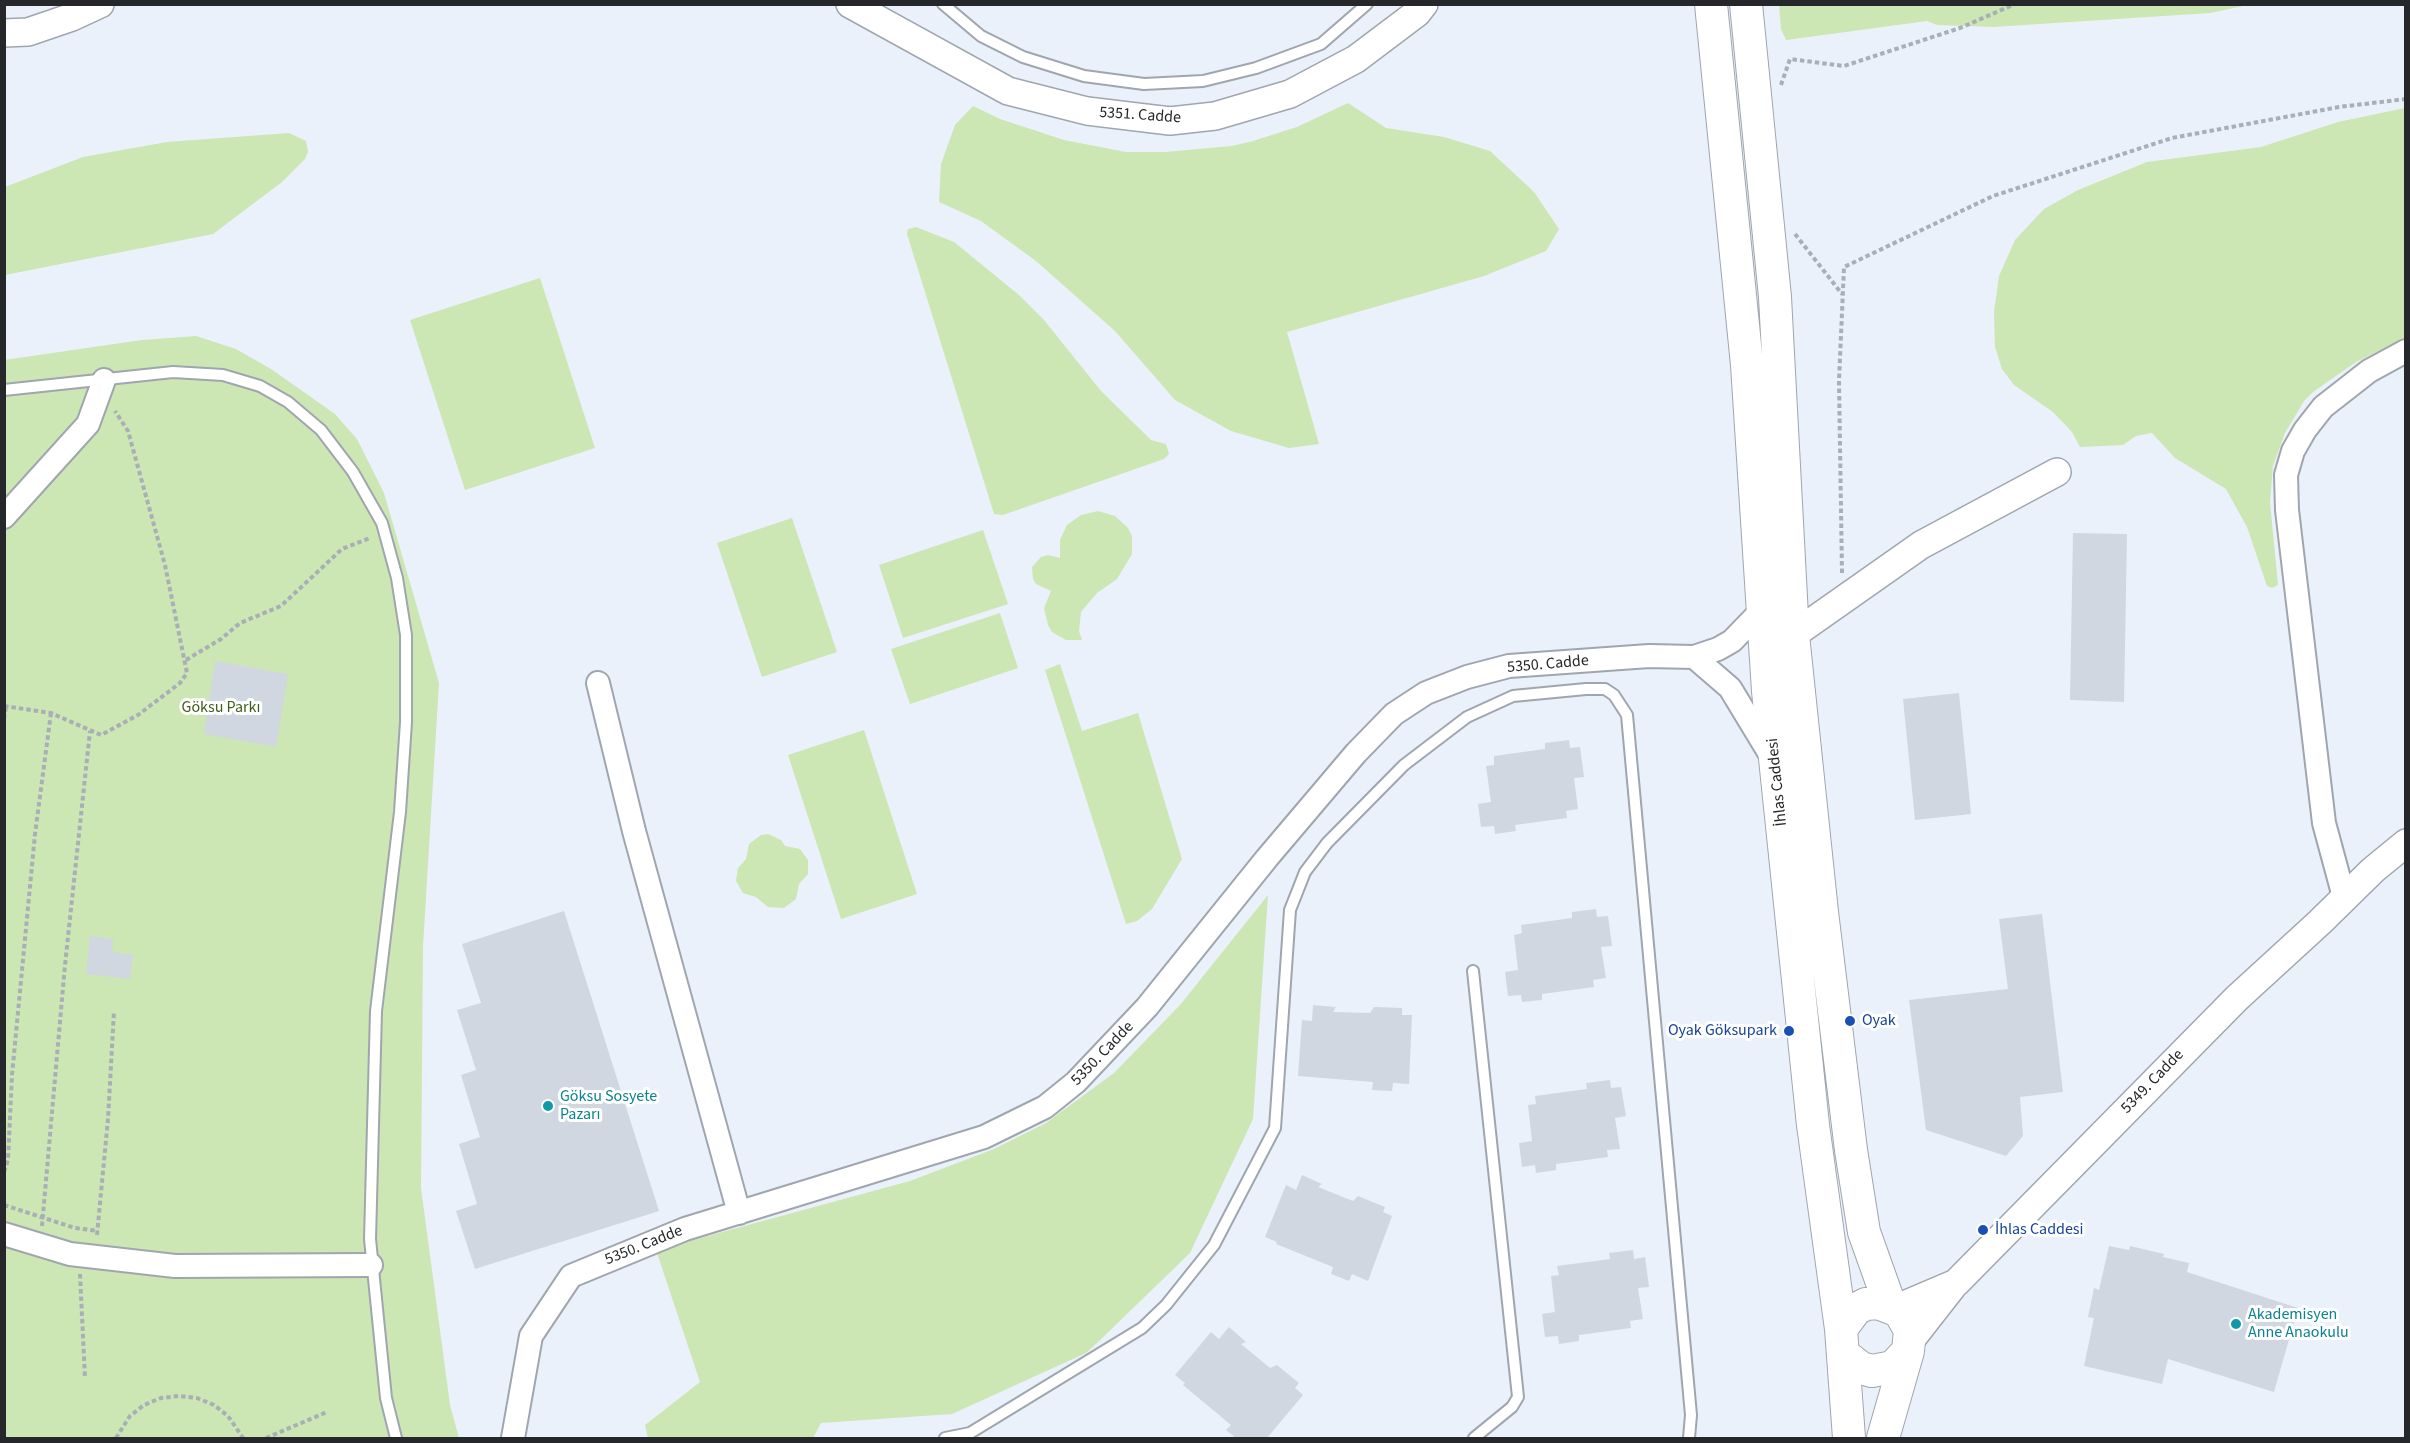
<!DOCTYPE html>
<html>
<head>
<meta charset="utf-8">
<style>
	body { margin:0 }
	#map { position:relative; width:2410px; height:1443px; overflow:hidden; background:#eaf1fa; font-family:"Source Sans 3",sans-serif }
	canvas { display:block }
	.frame { position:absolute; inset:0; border:6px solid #25272a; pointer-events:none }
</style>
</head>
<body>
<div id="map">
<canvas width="2410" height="1443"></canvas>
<div class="frame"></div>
</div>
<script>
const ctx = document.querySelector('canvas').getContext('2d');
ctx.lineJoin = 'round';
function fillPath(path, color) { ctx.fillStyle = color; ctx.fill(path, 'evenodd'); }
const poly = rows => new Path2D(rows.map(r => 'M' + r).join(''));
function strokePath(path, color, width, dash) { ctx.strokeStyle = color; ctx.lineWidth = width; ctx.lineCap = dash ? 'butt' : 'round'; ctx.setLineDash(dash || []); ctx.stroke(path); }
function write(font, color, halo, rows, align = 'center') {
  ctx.font = font + ' "Source Sans 3",sans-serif'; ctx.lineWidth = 6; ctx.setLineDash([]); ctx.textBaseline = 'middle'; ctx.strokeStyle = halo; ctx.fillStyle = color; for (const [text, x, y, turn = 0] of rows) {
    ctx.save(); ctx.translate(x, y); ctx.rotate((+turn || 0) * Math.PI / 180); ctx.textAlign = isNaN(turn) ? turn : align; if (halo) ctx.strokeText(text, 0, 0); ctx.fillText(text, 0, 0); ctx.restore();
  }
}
fillPath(poly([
	[1779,5,1779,4,2248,5,2210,13,1993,27,1937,25,1927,21,1786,40,1781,29],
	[1348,103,1386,128,1444,137,1490,151,1534,192,1559,229,1546,251,1484,276,1287,332,1319,444,1289,448,1231,431,1175,400,1115,331,1036,261,981,221,939,202,941,164,955,125,973,106,1000,119,1064,140,1126,152,1165,152,1232,146,1253,141,1297,127],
	[2405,108,2405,338,2356,362,2313,392,2304,401,2285,433,2273,466,2270,502,2278,585,2272,588,2267,586,2247,527,2226,489,2175,458,2152,433,2136,436,2123,445,2080,447,2072,432,2053,412,2014,385,2002,369,1995,347,1994,312,1999,276,2015,240,2044,209,2078,190,2147,162,2261,147,2338,122],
	[289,133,306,141,308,152,305,159,282,182,213,234,5,275,5,187,83,157,167,142],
	[916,227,954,242,1019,295,1044,320,1101,391,1151,440,1166,444,1169,454,1164,459,1003,515,994,514,907,234,908,229],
	[540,278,595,448,465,490,410,320],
	[196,336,236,349,271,369,335,414,357,439,384,493,439,683,423,946,421,1188,450,1405,459,1438,5,1438,4,360,142,340],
	[1098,511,1115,516,1128,528,1132,536,1132,554,1117,579,1097,593,1081,612,1079,631,1082,640,1066,640,1052,632,1048,625,1044,608,1051,591,1036,584,1033,579,1032,567,1041,557,1048,555,1060,558,1060,540,1067,525,1081,515],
	[792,518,837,652,762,677,717,543],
	[983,530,1008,604,903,638,879,565],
	[1000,613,1018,668,910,704,891,649],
	[1060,664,1082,731,1138,713,1182,859,1152,909,1137,921,1126,924,1045,670],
	[864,730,917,894,841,919,788,755],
	[768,834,781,840,785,846,800,849,808,860,808,874,799,884,796,899,784,908,768,907,756,897,743,893,736,881,738,868,746,859,749,844,761,835],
	[1268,895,1253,1119,1190,1253,1097,1343,1086,1353,952,1414,821,1423,813,1438,648,1438,645,1425,700,1382,656,1250,910,1181,994,1149,1046,1123,1114,1073,1180,1005]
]), '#cce6b4');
fillPath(poly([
	[2073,533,2127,534,2124,702,2070,700],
	[215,661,288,674,276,747,204,734],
	[1959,693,1971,814,1915,820,1903,699],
	[1569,740,1570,748,1580,747,1584,777,1574,778,1578,809,1566,811,1567,818,1515,825,1516,831,1495,834,1494,826,1481,827,1478,804,1491,802,1486,766,1494,765,1494,756,1545,749,1545,743],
	[1596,909,1597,917,1608,916,1612,946,1601,947,1606,978,1593,980,1594,987,1542,994,1542,1000,1522,1002,1521,995,1508,996,1505,972,1518,970,1514,935,1522,933,1521,925,1572,918,1572,912],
	[564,911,659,1211,475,1269,456,1211,477,1204,459,1144,480,1137,461,1075,476,1070,457,1010,481,1003,462,944],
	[2042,914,2063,1092,2020,1097,2023,1136,2006,1156,1926,1130,1909,1000,2008,989,1999,919],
	[90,936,113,939,112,952,133,955,130,979,86,974],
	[1313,1005,1336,1007,1333,1012,1370,1013,1374,1007,1402,1008,1402,1015,1412,1015,1409,1084,1393,1083,1392,1091,1372,1090,1373,1082,1298,1076,1302,1020,1312,1021],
	[1610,1080,1611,1088,1621,1087,1626,1116,1615,1118,1620,1149,1607,1150,1608,1157,1556,1164,1556,1170,1536,1173,1535,1165,1522,1167,1519,1143,1532,1141,1528,1105,1536,1104,1535,1096,1587,1089,1586,1083],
	[1302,1175,1322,1184,1318,1187,1353,1201,1358,1196,1385,1207,1383,1212,1392,1216,1368,1281,1352,1274,1349,1281,1331,1274,1333,1267,1276,1244,1277,1242,1265,1237,1286,1185,1296,1190],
	[2109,1246,2129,1250,2130,1246,2164,1254,2163,1257,2189,1263,2187,1272,2298,1308,2274,1392,2168,1359,2162,1384,2084,1366,2094,1318,2088,1317,2094,1288,2099,1290],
	[1633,1250,1634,1259,1645,1257,1649,1287,1638,1288,1643,1319,1630,1321,1631,1328,1579,1335,1579,1341,1559,1344,1558,1336,1545,1337,1542,1314,1555,1312,1551,1276,1559,1275,1557,1266,1610,1259,1609,1253],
	[1229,1327,1246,1342,1241,1344,1270,1368,1277,1365,1299,1383,1295,1388,1303,1395,1267,1438,1236,1438,1226,1430,1231,1425,1183,1385,1185,1383,1175,1375,1211,1332,1219,1339]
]), '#d0d7e0');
const service = poly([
	[943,4,981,36,1023,57,1084,76,1144,84,1203,81,1256,68,1321,44,1367,4],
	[4,390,173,372,223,375,260,386,288,402,321,430,353,472,382,523,397,578,406,635,406,722,400,812,376,1011,370,1239,386,1398,396,1438],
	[1473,971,1518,1397,1512,1407,1474,1438],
	[945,1438,970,1433,1142,1328,1166,1305,1214,1245,1275,1128,1290,910,1305,872,1327,843,1404,765,1467,717,1513,696,1586,689,1605,689,1614,695,1627,715,1691,1415,1689,1438]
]);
const minor = poly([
	[4,517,88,424,104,380],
	[1694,657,1730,688,1770,754],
	[598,683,634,831,739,1213],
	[2344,897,2324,823,2287,510,2286,475,2293,451,2305,430,2323,407,2369,371,2406,351],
	[4,1234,70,1254,175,1266,371,1265],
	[513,1438,531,1336,571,1276,685,1229,984,1137,1045,1107,1076,1082,1147,1007,1267,858,1356,753,1394,714,1426,693,1467,677,1509,666,1649,656,1694,657,1718,649,1732,641,1763,609]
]);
const tertiary = poly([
	[850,4,1008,91,1087,111,1170,121,1215,116,1290,94,1356,59,1417,13,1424,4],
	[4,33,28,32,72,17,100,4],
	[1793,635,1921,545,2057,472],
	[1895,1309,1956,1283,2237,998,2320,922,2373,870,2406,843],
	[1910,1341,1953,1286]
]);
const secondary = poly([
	[1711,4,1747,365,1768,691,1813,1125,1841,1329,1849,1438],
	[1746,4,1775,297,1793,635,1822,912,1851,1150,1864,1232,1890,1305],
	[1841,1329,1856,1309,1866,1304,1878,1303,1899,1311,1910,1330,1908,1351,1893,1367,1872,1371,1861,1368,1843,1354],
	[1883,1438,1908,1351]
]);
strokePath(service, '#9fa6ae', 14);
strokePath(minor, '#9fa6ae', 26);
strokePath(tertiary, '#9fa6ae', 30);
strokePath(secondary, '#9fa6ae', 34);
strokePath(poly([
	[1781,85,1790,59,1844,66,1960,28,2015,4],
	[1795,234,1842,294],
	[1842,573,1839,381,1844,267,1993,196,2172,138,2339,107,2406,99],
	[186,660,221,639,240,623,281,606,342,549,370,538],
	[4,706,51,713,101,735,138,715,180,683,187,673,165,565,128,431,115,411],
	[4,719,6,706],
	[4,1172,8,1160,12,1075,35,834,51,713],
	[4,1205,75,1228,98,1231],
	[42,1226,65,965,90,731],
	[97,1235,108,1119,114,1011],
	[80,1274,85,1378],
	[116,1438,130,1416,144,1405,161,1398,179,1396,197,1398,214,1405,228,1416,243,1438],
	[266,1438,327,1412]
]), '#a9afb6', 4, [4.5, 3]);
strokePath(service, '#fff', 10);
strokePath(minor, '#fff', 22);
strokePath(tertiary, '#fff', 27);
strokePath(secondary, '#fff', 32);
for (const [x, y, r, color] of [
	[1850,1021,6,"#1a4fb4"],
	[1789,1031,6,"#1a4fb4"],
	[548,1106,6,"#0f9aa8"],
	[1983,1230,6,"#1a4fb4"],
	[2236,1324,6,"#0f9aa8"]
]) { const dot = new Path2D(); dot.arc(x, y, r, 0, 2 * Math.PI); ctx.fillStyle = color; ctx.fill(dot); strokePath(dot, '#fff', 2); }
write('16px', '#25272a', '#fff', [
	["5351. Cadde",1140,116,4],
	["5350. Cadde",1548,665,-5],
	["İhlas Caddesi",1778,782,-96],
	["5350. Cadde",1103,1054,-46],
	["5349. Cadde",2153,1082,-46],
	["5350. Cadde",644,1246,-22]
]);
write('16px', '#415f1b', '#fff', [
	["Göksu Parkı",221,708]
]);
write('16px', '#164399', '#fff', [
	["Oyak",1862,1021],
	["Oyak Göksupark",1777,1031,"right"],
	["İhlas Caddesi",1995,1230]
], 'left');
write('16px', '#0d838f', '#fff', [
	["Göksu Sosyete",560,1097],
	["Pazarı",560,1115],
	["Akademisyen",2248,1315],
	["Anne Anaokulu",2248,1333]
], 'left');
</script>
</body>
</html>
